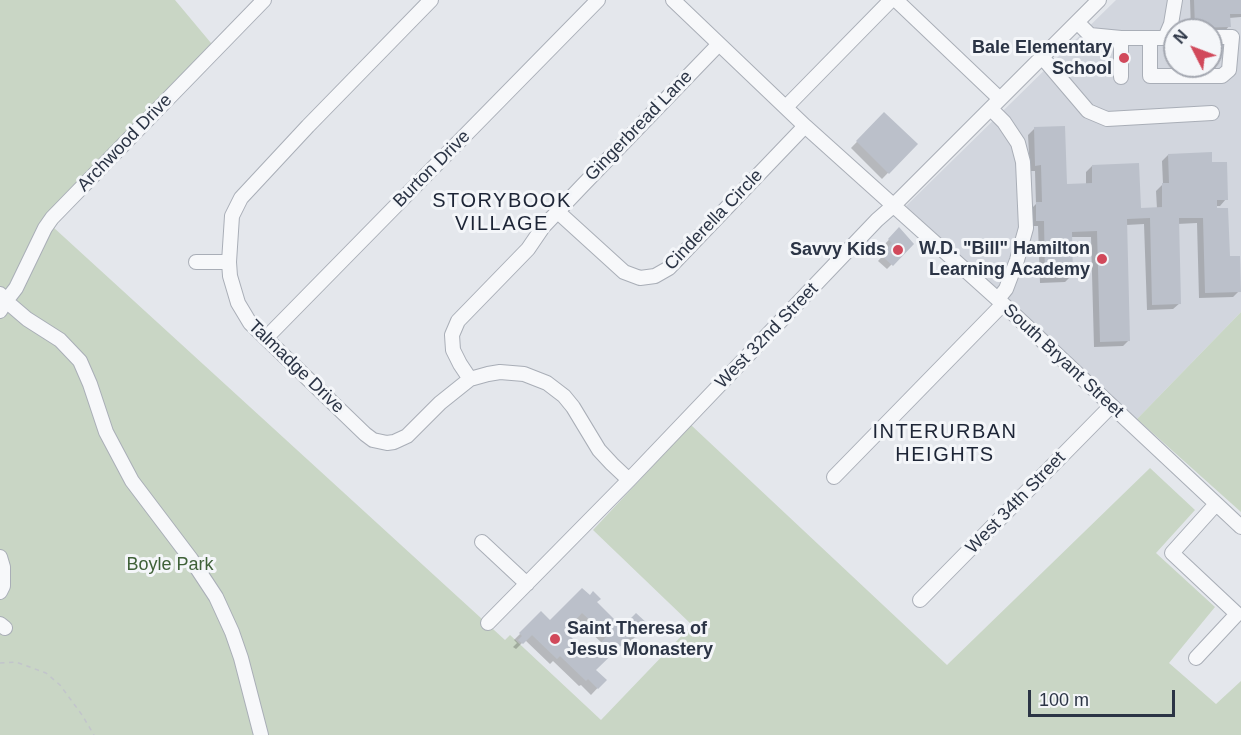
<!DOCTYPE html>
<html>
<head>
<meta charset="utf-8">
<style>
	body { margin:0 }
	#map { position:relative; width:1241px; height:735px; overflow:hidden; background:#e4e7ec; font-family:Helvetica,sans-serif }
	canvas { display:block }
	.north { position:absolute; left:1163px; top:18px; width:60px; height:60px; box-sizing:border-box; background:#f4f6f9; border:2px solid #a4a8b1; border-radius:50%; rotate:312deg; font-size:16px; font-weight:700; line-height:24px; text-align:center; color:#2b3445 }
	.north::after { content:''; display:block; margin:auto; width:21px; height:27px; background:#d1495b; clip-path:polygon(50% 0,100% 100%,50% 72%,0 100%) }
	.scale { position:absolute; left:1028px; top:690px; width:147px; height:27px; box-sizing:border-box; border:3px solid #2b3445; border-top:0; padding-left:8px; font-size:18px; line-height:21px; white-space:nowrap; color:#2b3445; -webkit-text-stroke:4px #f4f6f9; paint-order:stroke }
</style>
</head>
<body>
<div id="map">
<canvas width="1241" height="735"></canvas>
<div class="north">N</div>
<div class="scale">100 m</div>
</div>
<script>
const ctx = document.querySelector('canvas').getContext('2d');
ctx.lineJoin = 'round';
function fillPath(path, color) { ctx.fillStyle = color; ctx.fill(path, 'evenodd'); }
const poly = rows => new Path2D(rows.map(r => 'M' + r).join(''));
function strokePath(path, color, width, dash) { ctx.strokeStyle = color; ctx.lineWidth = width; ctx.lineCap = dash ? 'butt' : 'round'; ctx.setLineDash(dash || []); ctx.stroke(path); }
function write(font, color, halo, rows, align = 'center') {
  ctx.font = font + ' Helvetica,sans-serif'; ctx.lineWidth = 6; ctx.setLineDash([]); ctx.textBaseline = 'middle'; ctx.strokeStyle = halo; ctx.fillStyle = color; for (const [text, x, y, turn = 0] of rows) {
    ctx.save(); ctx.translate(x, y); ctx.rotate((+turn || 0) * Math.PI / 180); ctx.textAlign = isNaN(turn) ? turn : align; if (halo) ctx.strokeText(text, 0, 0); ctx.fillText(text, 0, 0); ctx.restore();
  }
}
fillPath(poly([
	[1116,0,1241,0,1241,312,1137,419,906,206],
	[1175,30,1211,30,1211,66,1175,66]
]), '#d2d6de');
fillPath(poly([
	[0,0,175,0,216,49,53,227,505,640,510,635,601,720,692,625,593,530,691,425,947,665,1150,468,1195,510,1156,553,1215,607,1169,663,1216,704,1241,681,1241,735,0,735],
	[1241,312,1241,512,1137,419]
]), '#c9d6c5');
fillPath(poly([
	[1190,0,1241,0,1241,17,1229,18,1229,26,1225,31,1191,30],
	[884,114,916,144,882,179,851,148],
	[1035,128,1065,185,1086,184,1086,172,1092,166,1139,210,1157,209,1156,191,1163,184,1162,161,1168,155,1211,164,1226,199,1220,206,1216,206,1228,258,1239,291,1233,297,1199,298,1197,223,1177,224,1180,303,1173,309,1147,310,1144,224,1126,225,1129,340,1123,346,1094,347,1091,237,1070,237,1071,276,1065,282,1040,283,1038,226,1030,226,1030,210,1036,204,1035,171,1030,171,1028,135],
	[899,229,912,244,887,269,878,261,889,249,884,245],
	[595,602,624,631,624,628,636,615,647,625,629,643,621,644,594,670,605,680,591,695,581,685,579,686,553,661,550,664,525,640,516,649,513,647,517,643,514,640,541,613,550,622],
	[575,618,602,643,589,657,563,631]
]), '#0003');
fillPath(poly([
	[1194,0,1241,0,1241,14,1230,14,1231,27,1195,28],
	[884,112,918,144,889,174,856,141],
	[1065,126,1067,184,1092,183,1092,165,1139,163,1141,208,1162,207,1162,183,1169,183,1168,154,1212,152,1212,162,1227,162,1228,200,1217,200,1217,208,1228,208,1230,256,1240,256,1241,292,1205,293,1203,218,1179,218,1181,304,1152,305,1150,218,1127,219,1130,341,1100,342,1097,231,1072,232,1073,276,1045,277,1044,221,1036,221,1036,202,1042,202,1041,165,1035,166,1034,127],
	[899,227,914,244,893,266,881,255,892,243,888,239],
	[582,588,590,595,593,591,601,599,597,602,624,629,629,625,629,620,636,613,649,625,637,637,629,638,596,670,607,680,598,689,588,679,586,681,560,656,557,659,532,635,523,644,518,640,522,636,519,633,541,611,550,620],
	[582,613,607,636,589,655,565,631]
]), '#bbc0ca');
const minor = poly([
	[431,0,308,126,241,198,232,216,229,262,230,276,238,303,250,323,365,434,373,440,387,443,394,442,407,436,440,403,470,379,488,374,500,372,524,374,547,383,564,396,573,407,599,450,612,464,629,480],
	[673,0,805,126,1003,304,1241,527],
	[896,0,1000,99],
	[1077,22,1090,35,1121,38,1121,77],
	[1121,38,1175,38],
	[1150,38,1150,76,1222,76,1229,70,1232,37,1211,37],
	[1165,38,1171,24,1175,0],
	[1042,57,1088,111,1107,119,1212,113],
	[786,107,891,0],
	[991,109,1004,122,1018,143,1023,162,1026,228,1017,260,1006,289,998,299],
	[558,212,624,272,640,278,655,276,669,268,805,126],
	[196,262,229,262],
	[0,294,6,301,27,319,60,340,80,361,90,384,106,432,132,481,191,559,216,597,232,632,241,658,261,735],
	[0,311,6,301,16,288,45,228,52,218,264,0],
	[266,338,598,0],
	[470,379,460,364,453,350,452,335,458,321,528,249,543,227,583,185,719,44],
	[834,477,1003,304],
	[482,542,527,584],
	[0,557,3,567,3,586,0,592],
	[920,600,1111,406],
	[488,623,629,480,877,220,893,206,1099,0],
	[0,624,5,628],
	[1196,658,1237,614,1172,553,1216,504]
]);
strokePath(minor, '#a9aeb7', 16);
strokePath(poly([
	[0,663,16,662,46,673,60,685,82,715,94,735]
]), '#c2c5cb', 1.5, [4.5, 4.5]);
strokePath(minor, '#f7f8fa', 14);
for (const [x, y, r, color] of [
	[1124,58,6,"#d1495b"],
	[898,250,6,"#d1495b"],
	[1102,259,6,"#d1495b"],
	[555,639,6,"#d1495b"]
]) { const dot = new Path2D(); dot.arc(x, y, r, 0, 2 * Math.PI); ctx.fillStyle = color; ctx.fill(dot); strokePath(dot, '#f4f6f9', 2); }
write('bold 18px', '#2b3445', '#f4f6f9', [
	["Bale Elementary",1112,48],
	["School",1112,69],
	["W.D. \"Bill\" Hamilton",1090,249],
	["Learning Academy",1090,270],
	["Savvy Kids",886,250],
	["Saint Theresa of",567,629,"left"],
	["Jesus Monastery",567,650,"left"]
], 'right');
write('18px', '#2b3445', '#f4f6f9', [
	["Gingerbread Lane",639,126,-46],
	["Archwood Drive",125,143,-46],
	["Burton Drive",432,169,-45],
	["Cinderella Circle",714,220,-46],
	["West 32nd Street",767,336,-46],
	["South Bryant Street",1063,361,43],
	["Talmadge Drive",296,367,44],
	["West 34th Street",1016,503,-46]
]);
write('18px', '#3f6138', '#f4f6f9', [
	["Boyle Park",170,565]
]);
ctx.letterSpacing = '1.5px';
write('20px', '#1d2536', '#f4f6f9', [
	["STORYBOOK",502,201],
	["VILLAGE",502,224],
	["INTERURBAN",945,432],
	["HEIGHTS",945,455]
]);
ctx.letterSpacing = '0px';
</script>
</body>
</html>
